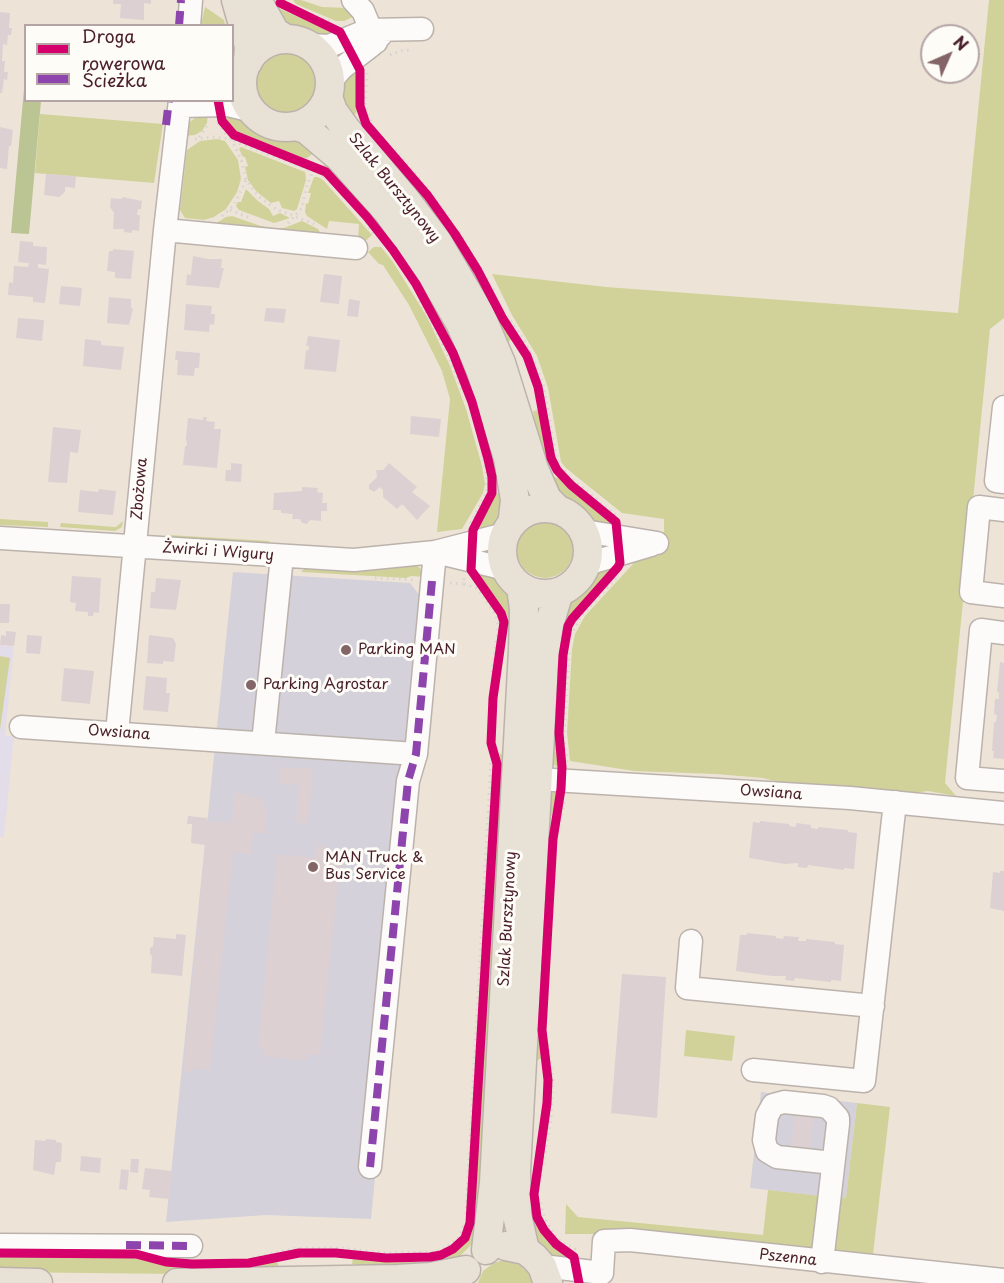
<!DOCTYPE html>
<html>
<head>
<meta charset="utf-8">
<style>
	body { margin:0 }
	#map { position:relative; width:1004px; height:1283px; overflow:hidden; background:#ede4d7; font-family:"Playpen Sans",sans-serif }
	canvas { display:block }
	.legend { position:absolute; left:24px; top:24px; width:210px; height:78px; box-sizing:border-box; background:#fdfcf7; border:2px solid #b5a4a5; margin:0; padding:8px 10px; list-style:none; font-size:18px; color:#4a1f2b }
	.legend li { display:flex; align-items:center; gap:12px; height:30px }
	.legend b { width:30px; border:2px solid #b5a4a5 }
	.north { position:absolute; left:920px; top:24px; width:60px; height:60px; box-sizing:border-box; background:#fdfcf7; border:2px solid #b5a4a5; border-radius:50%; rotate:45deg; font-size:16px; font-weight:700; line-height:24px; text-align:center; color:#4a1f2b }
	.north::after { content:''; display:block; margin:auto; width:21px; height:27px; background:#836467; clip-path:polygon(50% 0,100% 100%,50% 72%,0 100%) }
</style>
</head>
<body>
<div id="map">
<canvas width="1004" height="1283"></canvas>
<ul class="legend">
<li><b style="height:8px;background:#d6006c"></b>Droga rowerowa</li>
<li><b style="height:8px;background:#8e44ad"></b>Ścieżka</li>
</ul>
<div class="north">N</div>
</div>
<script>
const ctx = document.querySelector('canvas').getContext('2d');
ctx.lineJoin = 'round';
function fillPath(path, color) { ctx.fillStyle = color; ctx.fill(path, 'evenodd'); }
const poly = rows => new Path2D(rows.map(r => 'M' + r).join(''));
function strokePath(path, color, width, dash) { ctx.strokeStyle = color; ctx.lineWidth = width; ctx.lineCap = dash ? 'butt' : 'round'; ctx.setLineDash(dash || []); ctx.stroke(path); }
function write(font, color, halo, rows, align = 'center') {
  ctx.font = font + ' "Playpen Sans",sans-serif'; ctx.lineWidth = 6; ctx.setLineDash([]); ctx.textBaseline = 'middle'; ctx.strokeStyle = halo; ctx.fillStyle = color; for (const [text, x, y, turn = 0] of rows) {
    ctx.save(); ctx.translate(x, y); ctx.rotate((+turn || 0) * Math.PI / 180); ctx.textAlign = isNaN(turn) ? turn : align; if (halo) ctx.strokeText(text, 0, 0); ctx.fillText(text, 0, 0); ctx.restore();
  }
}
fillPath(poly([
	[0,645,14,647,5,736,14,736,4,837,0,837]
]), '#e3dce9');
fillPath(poly([
	[233,572,410,583,420,596,364,1166,376,1168,371,1219,266,1215,166,1222],
	[761,1092,857,1103,846,1199,750,1188]
]), '#d4d1da');
fillPath(poly([
	[293,0,301,0,322,7,348,8,357,15,344,21,336,21,296,4],
	[989,0,1004,0,1004,318,990,329,945,783,956,796,928,791,900,795,850,792,778,782,763,778,716,774,634,771,570,761,567,733,572,649,575,634,585,616,633,564,633,560,660,555,659,533,664,532,664,519,622,513,566,468,561,462,548,388,537,356,512,315,492,274,606,287,958,313],
	[205,7,224,20,225,24,201,25],
	[276,9,280,9,337,34,321,38,292,27,284,23],
	'256 83a30 30 0 1 1 60 0a30 30 0 1 1-60 0Z',
	[357,68,357,111,352,120,341,100,342,91,344,80],
	[223,112,241,117,254,129,266,135,278,138,296,139,316,151,307,158,300,158,240,135,227,125],
	[208,113,207,123,202,131,195,135,184,136,186,128,191,121,200,115],
	[40,114,163,124,154,183,35,173],
	[366,128,427,199,458,244,502,324,513,338,507,343,361,133],
	[217,139,225,141,238,160,241,179,237,192,226,209,214,217,204,220,185,218,180,210,187,150,200,141],
	[241,147,305,172,306,180,297,209,294,211,282,208,279,201,271,203,256,191,248,180,245,167,248,166,245,157,243,157,239,149],
	[328,161,379,217,457,340,501,474,494,476,482,427,467,381,444,330,427,298,400,255,372,218,323,165],
	[314,177,318,177,323,180,372,235,362,244,358,239,359,224,329,221,327,229,307,216,305,212,306,203,308,204,311,193,308,193],
	[246,189,258,201,269,209,273,216,280,213,290,218,274,223,239,210,236,206,238,202,241,202],
	[232,216,261,226,275,228,284,228,302,221,318,229,321,234,215,224,226,217],
	[374,247,381,247,393,262,427,317,450,366,466,409,482,466,485,484,483,493,462,529,437,532,450,399,442,371,409,305,383,265,379,264,368,252],
	[540,410,549,460,543,462,539,447,533,411],
	[551,476,558,478,614,526,596,524,581,508,560,495],
	[505,489,501,520,495,526,475,535,475,530,495,495],
	[0,519,48,522,48,527,0,525],
	[123,521,122,527,115,531,60,527,61,523,116,527],
	'517 550a28 28 0 1 1 56 0a28 28 0 1 1-56 0Z',
	[169,535,269,541,268,546,168,540],
	[414,564,420,568,425,577,411,576,406,578,301,572,306,567],
	[615,567,578,606,567,622,565,622,568,603,585,589,602,568],
	[475,569,497,578,506,588,512,598,510,620,476,573],
	[556,637,563,638,556,734,559,769,550,760],
	[0,656,10,658,0,730],
	[500,753,502,755,506,769,482,1200,475,1200],
	[558,788,550,823,539,1030,541,1059,535,1060,550,795],
	[686,1030,735,1036,732,1061,684,1056],
	[857,1103,890,1107,872,1263,831,1250,834,1197,846,1198],
	[768,1190,821,1196,814,1247,810,1251,603,1234,565,1234,566,1204,578,1217,763,1235],
	[476,1218,475,1240,471,1245,457,1259,434,1266,434,1260,446,1257,461,1248,471,1233],
	[527,1219,536,1221,546,1238,556,1248,570,1257,572,1261,557,1260,549,1254,532,1237],
	[0,1255,140,1257,164,1264,176,1266,249,1266,277,1261,279,1268,178,1274,0,1272],
	[353,1258,383,1261,418,1261,418,1269,391,1269,352,1264],
	[500,1261,507,1261,520,1265,529,1274,532,1283,478,1283,483,1271,494,1263]
]), '#d0d299');
fillPath(poly([
	[25,78,26,100,41,101,29,234,11,233]
]), '#bbc493');
fillPath(poly([
	[113,0,151,0,151,4,144,3,144,20,120,18,121,4,113,4],
	[0,12,10,13,9,28,12,28,11,35,8,35,7,45,3,44,2,61,5,61,4,72,8,72,7,80,4,79,2,93,0,93],
	[0,127,13,130,11,146,9,146,7,169,0,168],
	[46,174,76,176,75,188,65,187,65,192,59,197,44,195],
	[123,197,142,201,141,209,138,209,137,215,140,215,139,231,132,230,132,233,124,232,124,229,113,229,114,213,110,207,111,198,121,199],
	[20,241,33,242,33,246,47,247,46,265,38,264,38,268,49,269,45,303,33,302,33,297,8,295,9,282,13,283,14,266,28,267,29,263,18,262],
	[113,249,134,251,131,279,115,278,115,272,107,271,109,251,113,251],
	[193,256,208,259,222,259,221,268,224,268,219,288,186,285,187,274,191,275],
	[324,274,342,276,339,304,320,302],
	[61,286,82,288,80,306,59,304],
	[109,297,131,299,131,308,133,309,129,325,107,323],
	[349,299,360,301,358,317,347,316],
	[186,304,212,306,211,314,215,314,214,325,210,324,209,332,184,330],
	[266,308,286,309,284,323,264,321],
	[18,318,44,320,42,341,16,338],
	[308,336,340,340,336,372,304,369,306,350,308,351,309,346,306,346],
	[85,339,101,341,101,345,124,347,121,370,83,366],
	[176,351,200,353,199,368,195,368,194,376,177,375,178,360,175,360],
	[411,416,441,419,439,437,410,434],
	[203,417,207,417,206,421,215,422,214,429,221,429,217,468,183,465,185,447,187,445,186,438,188,418,203,420],
	[53,427,81,430,78,453,70,452,67,483,48,482],
	[231,463,242,464,241,482,225,481,226,470,231,470],
	[389,463,417,487,412,492,430,506,417,520,402,504,397,509,383,497,383,490,380,487,374,492,369,489,369,485,377,477,376,470,383,470],
	[302,487,318,488,317,492,323,493,322,503,327,503,327,511,321,511,321,521,310,520,307,524,302,523,300,519,292,519,293,514,281,513,281,510,273,510,274,493,302,491],
	[99,489,116,491,113,515,78,512,80,490,98,492],
	[72,576,101,578,99,613,94,612,93,616,88,616,88,612,75,611,76,603,70,602],
	[156,578,181,580,176,610,150,608,151,592,155,592],
	[0,604,10,604,9,623,0,623],
	[6,631,16,632,14,646,0,645,1,635,6,636],
	[27,635,42,636,40,654,26,653],
	[149,635,173,638,176,644,174,662,163,661,163,664,147,663],
	[1000,662,1004,663,1004,759,993,758,994,751,992,751,994,722,996,722,997,715,994,714,995,699,999,699,999,692,997,692],
	[64,668,94,671,90,704,61,701],
	[146,676,167,678,166,693,170,693,168,712,143,710],
	[280,767,313,769,308,824,296,822,299,785,279,784],
	[234,793,250,794,250,797,264,799,263,810,267,810,265,834,253,833,251,854,233,852,210,1070,197,1068,183,1074,205,845,191,843,192,824,187,824,188,816,207,818,207,821,232,823],
	[760,821,789,824,789,826,796,827,796,823,811,825,811,828,818,829,818,827,848,830,848,832,857,833,854,869,844,868,844,870,808,865,807,868,798,867,798,863,785,864,749,858,753,822,760,823],
	[319,845,323,846,325,849,323,859,327,859,328,857,343,859,341,874,339,873,320,1055,307,1054,306,1061,263,1056,264,1049,258,1048,277,854,315,858,315,848],
	[1000,871,1004,871,1004,911,990,908,993,872,1000,873],
	[747,933,776,936,776,938,783,939,784,936,799,937,798,941,806,941,806,939,835,942,835,944,844,945,841,981,831,980,831,982,795,978,794,981,785,980,786,976,772,976,736,971,740,935,747,935],
	[176,934,186,935,182,976,151,973,152,956,150,954,150,948,153,946,154,937,176,939],
	[622,974,666,977,657,1118,611,1113],
	[795,1111,814,1113,810,1153,791,1151],
	[46,1139,56,1140,56,1142,62,1143,61,1162,56,1162,54,1175,33,1170,35,1140,45,1141],
	[81,1156,101,1158,100,1173,80,1171],
	[131,1159,139,1159,138,1173,130,1172],
	[145,1168,172,1171,169,1199,149,1197,150,1190,142,1189],
	[121,1169,129,1170,127,1190,119,1189]
]), '#dcd0d3');
const minor = poly([
	[353,0,363,11,376,42],
	[189,26,191,0],
	[308,45,329,46,368,30,422,29],
	[232,78,245,68],
	[330,82,342,68,372,45,385,30],
	[180,106,228,105,253,111],
	[165,230,356,248],
	[1004,407,996,481,1004,482],
	[1004,510,979,507,971,592,1004,596],
	[584,531,657,543],
	[0,538,354,560,435,552,505,534],
	[440,553,506,569],
	[587,564,651,545],
	[1004,633,981,630,967,778,1004,781],
	[21,727,416,754],
	[117,733,165,230,180,100],
	[263,743,282,556],
	[537,779,850,798,1004,813],
	[691,941,687,988,873,1006],
	[753,1070,864,1081,895,802],
	[370,1167,408,781,416,754,435,552],
	[0,1245,191,1246],
	[822,1262,838,1124,838,1118,829,1108,823,1106,784,1102,773,1105,767,1116,764,1140,767,1151,777,1157,833,1163],
	[542,1266,602,1273],
	[602,1273,604,1241,630,1240,1004,1280]
]);
const major = poly([
	[236,0,249,46,248,62],
	[257,0,275,32,286,39],
	'242 83a44 44 0 1 1 88 0a44 44 0 1 1-88 0Z',
	[328,97,333,111,346,129,405,199,437,241,480,314,501,363,534,469,547,499,558,510],
	[294,126,306,129,339,157,388,212,431,273,460,323,481,371,508,458,515,500,513,518,511,525],
	'502 551a43 43 0 1 1 86 0a43 43 0 1 1-86 0Z',
	[506,1246,525,1250,534,1257,542,1266,548,1283],
	[486,1250,494,1183,523,650,524,609,521,587],
	[525,1250,517,1215,516,1171,544,662,549,625,559,592],
	[0,1282,38,1283],
	[177,1283,398,1279,430,1277,466,1270]
]);
strokePath(minor, '#bcb2ac', 25);
strokePath(major, '#bcb2ac', 31);
strokePath(poly([
	[285,0,293,6,333,23],
	[390,55,400,51,409,50],
	[367,73,365,106,371,122],
	[218,123,226,134,236,142,319,173,327,179],
	[199,137,209,123],
	[195,139,213,137,231,139,241,159,246,180,257,195,276,209,317,225],
	[395,150,431,193,452,222],
	[230,210,250,218],
	[222,216,234,205,246,180],
	[366,222,374,234],
	[288,223,302,208,306,188,313,171],
	[459,232,496,294],
	[420,301,448,355,463,393],
	[507,316,525,342,536,365,543,384,556,456,561,468,574,481,618,517],
	[471,523,487,492,487,478,483,457],
	[375,578,414,580],
	[450,583,464,584,464,578],
	[464,584,476,588,483,595,496,616,499,629],
	[498,629,492,672,492,676,499,681],
	[570,634,572,634,581,616,618,576],
	[567,762,564,737,569,652],
	[559,827,565,798],
	[540,1182,551,1118,553,1080,547,1040],
	[540,1203,545,1219,555,1236,561,1242,577,1250],
	[466,1214,491,760,495,751],
	[253,1258,293,1249,310,1248,342,1248,384,1253,434,1252,445,1248,458,1238,465,1223]
]), '#d8d3d1', 3, [1.5, 4.5]);
strokePath(minor, '#fcfbf9', 22);
strokePath(major, '#e8e1d5', 28);
strokePath(poly([
	[179,26,181,0],
	[166,125,169,100],
	[370,1167,408,781,416,754,432,581],
	[126,1245,191,1246]
]), '#8e44ad', 8, [15, 8]);
strokePath(poly([
	[280,3,340,32,360,70,360,106,366,124,428,196,455,234,478,271,503,319,527,356,538,387,551,458,557,470,571,485,616,522,620,563,618,567,572,619,568,626,563,655,559,733,562,767,561,789,553,839,542,1030,548,1080,547,1103,534,1194,537,1217,544,1230,556,1244,574,1257,579,1283],
	[0,1253,136,1254,166,1262,192,1264,249,1263,299,1253,336,1253,386,1258,430,1257,441,1255,453,1249,465,1238,470,1223,497,764,491,743,493,698,504,622,501,613,471,570,473,530,492,493,492,477,488,459,472,402,453,353,416,284,393,250,367,217,326,172,234,135,222,121,218,100]
]), '#d6006c', 9);
for (const [x, y, r, color] of [
	[346,650,6,"#836467"],
	[251,685,6,"#836467"],
	[313,867,6,"#836467"]
]) { const dot = new Path2D(); dot.arc(x, y, r, 0, 2 * Math.PI); ctx.fillStyle = color; ctx.fill(dot); strokePath(dot, '#fdfcf7', 2); }
write('15px', '#4a1f2b', '#fdfcf7', [
	["Szlak Bursztynowy",394,188,51],
	["Zbożowa",140,489,-85],
	["Żwirki i Wigury",218,552,4],
	["Owsiana",119,733,4],
	["Owsiana",771,793,4],
	["Szlak Bursztynowy",508,919,-87],
	["Pszenna",788,1258,6]
]);
write('15px', '#4a1f2b', '#fdfcf7', [
	["Parking MAN",358,650],
	["Parking Agrostar",263,685],
	["MAN Truck &",325,858],
	["Bus Service",325,875]
], 'left');
</script>
</body>
</html>
